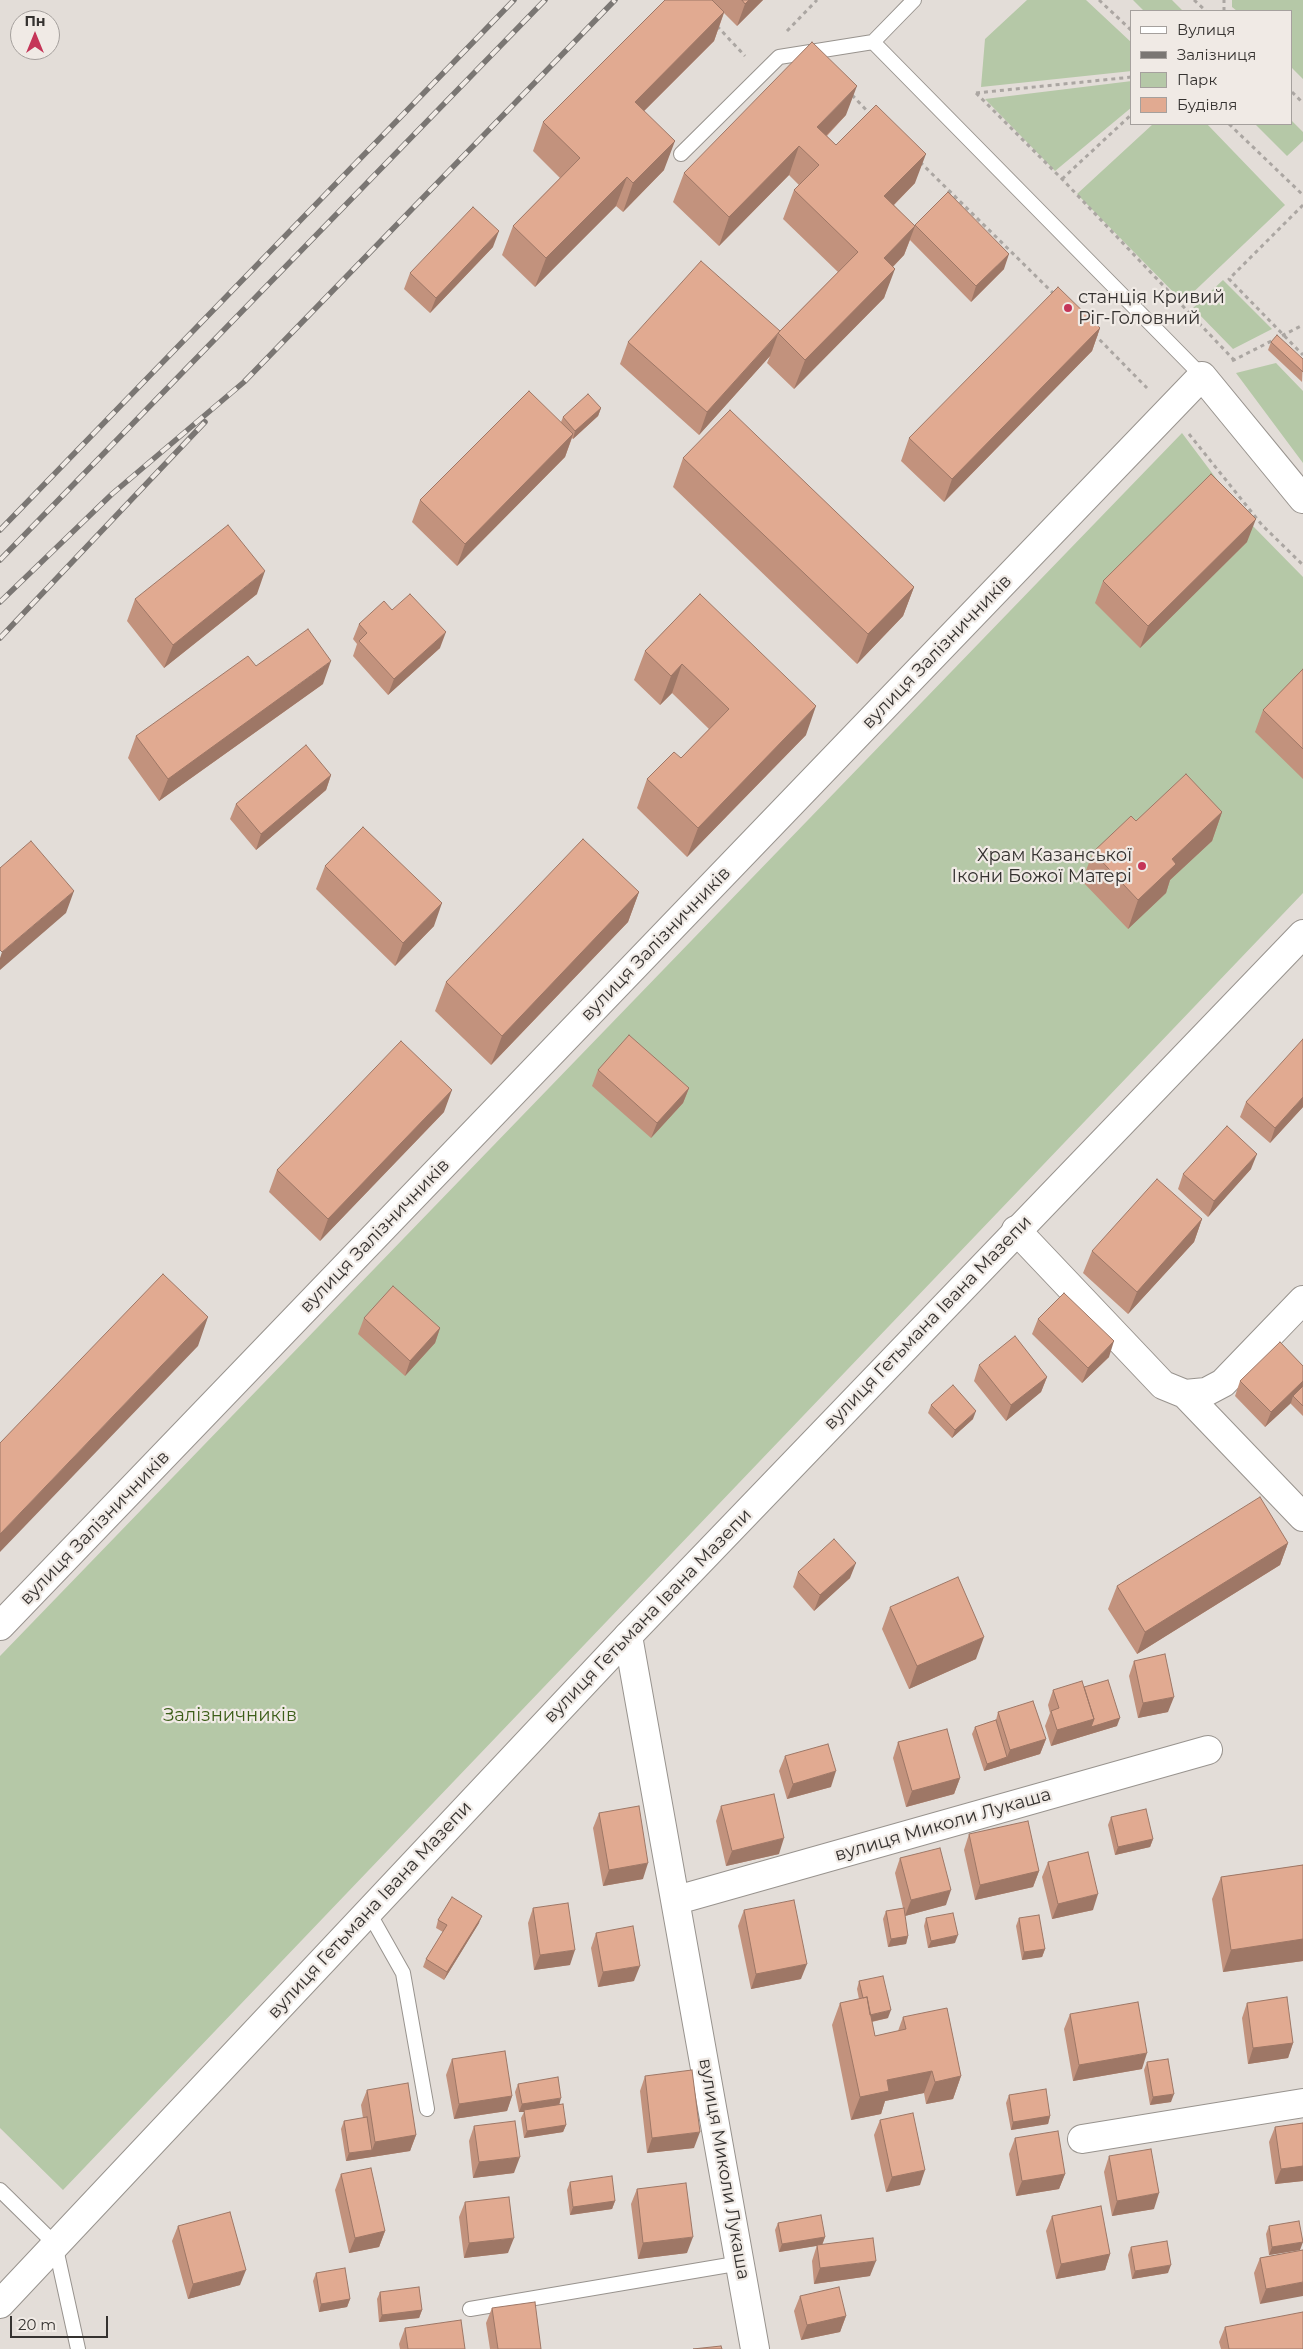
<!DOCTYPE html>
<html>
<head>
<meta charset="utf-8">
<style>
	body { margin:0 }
	#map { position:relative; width:1303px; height:2349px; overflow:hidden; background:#e3ddd8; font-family:Montserrat,sans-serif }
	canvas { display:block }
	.legend { position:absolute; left:1130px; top:10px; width:162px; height:115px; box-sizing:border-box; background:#f0eae5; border:1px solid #a5a09d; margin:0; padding:6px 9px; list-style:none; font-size:15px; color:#353230 }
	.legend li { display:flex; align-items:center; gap:10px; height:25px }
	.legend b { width:25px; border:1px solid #a5a09d }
	.north { position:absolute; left:10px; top:10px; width:50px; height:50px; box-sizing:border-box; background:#f0eae5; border:1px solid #a5a09d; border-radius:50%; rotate:0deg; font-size:14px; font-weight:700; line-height:20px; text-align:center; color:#353230 }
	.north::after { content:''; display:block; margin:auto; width:18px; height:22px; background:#c53558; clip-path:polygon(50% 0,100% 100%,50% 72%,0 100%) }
	.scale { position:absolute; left:10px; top:2316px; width:98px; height:22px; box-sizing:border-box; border:2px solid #353230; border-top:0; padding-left:6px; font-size:15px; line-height:18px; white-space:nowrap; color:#353230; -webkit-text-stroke:4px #f0eae5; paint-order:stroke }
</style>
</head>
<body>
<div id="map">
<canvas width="1303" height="2349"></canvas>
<ul class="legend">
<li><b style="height:6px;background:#fff"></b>Вулиця</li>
<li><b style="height:6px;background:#7a7673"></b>Залізниця</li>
<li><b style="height:14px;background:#b5c8a7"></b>Парк</li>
<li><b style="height:14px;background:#e1aa91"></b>Будівля</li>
</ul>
<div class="north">Пн</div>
<div class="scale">20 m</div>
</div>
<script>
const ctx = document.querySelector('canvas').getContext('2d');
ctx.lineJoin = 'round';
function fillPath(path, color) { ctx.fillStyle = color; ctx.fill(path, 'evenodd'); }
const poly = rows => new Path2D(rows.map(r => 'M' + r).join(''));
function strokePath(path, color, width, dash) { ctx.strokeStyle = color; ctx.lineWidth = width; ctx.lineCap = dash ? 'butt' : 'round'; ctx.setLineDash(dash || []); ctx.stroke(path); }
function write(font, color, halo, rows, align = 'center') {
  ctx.font = font + ' Montserrat,sans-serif'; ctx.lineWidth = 4.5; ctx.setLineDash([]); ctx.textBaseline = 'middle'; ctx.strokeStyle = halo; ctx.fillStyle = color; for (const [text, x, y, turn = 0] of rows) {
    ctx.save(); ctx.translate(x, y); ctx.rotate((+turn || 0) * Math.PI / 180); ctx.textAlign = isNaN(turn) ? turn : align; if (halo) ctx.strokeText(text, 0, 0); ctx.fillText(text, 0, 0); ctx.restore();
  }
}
fillPath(poly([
	[1027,0,1086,0,1132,43,1132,71,981,87,985,39],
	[1133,0,1172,0,1183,11,1144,11],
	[1232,0,1303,0,1303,79,1292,68,1292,11,1237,11,1232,7],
	[1132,81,1132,107,1055,171,985,99],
	[1292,121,1303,132,1303,141,1287,156,1255,124,1292,124],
	[1153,124,1207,124,1285,205,1183,302,1077,194],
	[1223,280,1272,329,1233,349,1193,308],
	[1276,363,1303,391,1303,463,1236,373],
	[1182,433,1249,522,1303,577,1303,893,63,2190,0,2128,0,1656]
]), '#b5c8a7');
const lane = poly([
	[873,42,1202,376],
	[681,154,779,57,873,42,914,0],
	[368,1911,403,1973,427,2109],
	[0,2190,55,2244,78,2349],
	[470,2309,741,2263]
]);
const street = poly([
	[1016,1230,1163,1385,1185,1394,1303,1517],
	[1185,1394,1206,1392,1223,1383,1303,1300],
	[0,1626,1202,376,1303,499],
	[628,1636,755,2349],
	[677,1900,1208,1750],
	[1082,2139,1303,2103]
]);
const secondary = poly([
	[0,2304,628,1636,1303,934]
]);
strokePath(lane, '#98938e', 16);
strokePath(street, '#98938e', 30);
strokePath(secondary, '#98938e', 30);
strokePath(poly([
	[1099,0,1132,31],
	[1194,0,1206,11],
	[1224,11,1224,0],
	[717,26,745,56],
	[787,31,817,0],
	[1292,92,1303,103],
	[976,93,1062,179,1234,360],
	[976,93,1132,77],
	[852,95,870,114],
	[1229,124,1303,195],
	[920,162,1054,294],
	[1062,179,1132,114],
	[1303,205,1229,279,1303,355],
	[1094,334,1147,388],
	[1232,361,1303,325],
	[1189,434,1262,525,1303,565]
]), '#aba6a2', 3, [4, 4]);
strokePath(lane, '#fff', 14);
strokePath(street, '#fff', 28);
strokePath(secondary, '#fff', 28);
const rail = poly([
	[0,530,514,0],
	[0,560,545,0],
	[0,602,112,494,244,382,615,0],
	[0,638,205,422]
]);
strokePath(rail, '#7a7673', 5.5);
strokePath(rail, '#f0eae5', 4, [11]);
fillPath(poly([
	[665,0,763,0,737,26,724,13,714,41,644,111,664,170,623,212,616,206,535,287,502,255,513,226,560,178,533,151,543,122],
	[846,115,827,136,836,145,915,183,894,205,914,226,915,225,1004,269,971,302,910,240,904,255,893,267,884,298,794,389,767,363,770,356,699,435,620,364,628,342,780,331,838,272,783,219,794,190,799,185,789,175,719,246,673,202,684,173],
	[493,247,430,313,404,289,410,273],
	[1100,328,1092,351,944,502,901,461,909,438],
	[1271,342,1303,359,1302,382,1268,350],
	[601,408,598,416,573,439,572,438,565,457,457,566,412,522,420,500,561,422,563,417],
	[683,458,914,587,903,616,857,664,673,487],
	[1247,542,1140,648,1095,603,1103,581],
	[257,594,164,668,127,621,135,599],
	[700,594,806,735,687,857,637,808,647,779,681,758,709,729,672,693,660,705,634,680,645,651],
	[392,610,440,648,388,695,353,656,357,644,353,639,359,624],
	[1303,669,1303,779,1255,732,1263,710],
	[323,684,159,801,128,758,136,736],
	[331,775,326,790,256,850,230,819,236,804],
	[1222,812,1212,841,1170,880,1166,893,1128,929,1082,881,1093,852,1136,821],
	[325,866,434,926,395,966,316,889],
	[639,892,628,922,491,1065,435,1011,446,982],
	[598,1070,689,1088,683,1103,651,1138,592,1086],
	[1246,1102,1303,1107,1270,1143,1240,1117],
	[444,1112,320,1241,269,1192,277,1170],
	[1251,1169,1208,1217,1178,1189,1183,1174],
	[1202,1219,1194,1242,1128,1314,1083,1273,1092,1251],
	[364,1318,440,1328,435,1343,405,1376,358,1334],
	[1038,1319,1109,1357,1082,1383,1032,1334],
	[979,1365,1047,1377,1041,1392,1006,1421,974,1381],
	[1303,1366,1303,1416,1290,1403,1291,1403,1265,1427,1235,1396,1240,1381],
	[931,1405,973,1419,952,1438,928,1413],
	[1288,1543,1280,1565,1137,1654,1108,1609,1117,1586],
	[798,1572,850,1578,814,1611,793,1587],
	[890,1607,976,1659,909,1689,882,1629],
	[1134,1661,1168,1712,1138,1718,1129,1676],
	[1084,1687,1117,1726,1051,1746,1045,1726,1050,1713,1048,1705,1053,1690],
	[998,1712,1046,1739,1040,1754,984,1771,972,1734,975,1727,996,1720],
	[898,1742,960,1778,954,1794,906,1807,893,1758],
	[785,1756,831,1787,787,1799,779,1771],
	[721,1806,779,1854,726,1866,716,1821],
	[599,1813,643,1879,603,1886,593,1828],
	[1111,1817,1153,1839,1150,1847,1115,1855,1108,1825],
	[969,1834,1039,1871,1033,1887,975,1900,964,1850],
	[900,1858,946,1905,905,1916,908,1936,906,1944,888,1947,883,1919,886,1911,903,1908,895,1873],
	[1048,1862,1093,1910,1052,1919,1042,1877],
	[1303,1865,1303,1961,1223,1972,1212,1899,1221,1877],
	[533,1908,570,1965,534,1970,528,1923],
	[744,1910,801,1979,751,1989,738,1926],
	[926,1918,955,1943,928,1948,924,1926],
	[1019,1918,1045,1949,1042,1957,1022,1960,1016,1926],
	[438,1920,479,1923,444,1980,423,1967,426,1959,443,1932,436,1928],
	[596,1933,634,1981,598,1987,591,1948],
	[859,1981,888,2018,872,2022,875,2036,898,2031,903,2017,961,2076,953,2099,926,2104,924,2093,885,2101,881,2114,851,2120,832,2025,840,2003,859,1999,857,1989],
	[1247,2003,1293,2043,1288,2058,1248,2064,1242,2018],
	[1070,2014,1142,2069,1073,2081,1064,2029],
	[452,2059,512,2096,507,2111,454,2119,446,2075],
	[1147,2062,1171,2102,1150,2105,1144,2070],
	[645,2076,694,2148,647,2153,640,2091],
	[518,2084,559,2105,566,2125,563,2132,524,2138,521,2118,524,2112,519,2112,515,2092],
	[367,2090,416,2135,410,2151,346,2161,341,2129,344,2121,363,2118,361,2105],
	[1009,2095,1050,2116,1048,2124,1011,2130,1006,2103],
	[880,2120,920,2185,886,2192,874,2135],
	[1303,2123,1303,2181,1275,2184,1269,2142,1275,2127],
	[474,2126,514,2173,473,2178,469,2141],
	[1015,2138,1065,2174,1059,2189,1016,2196,1009,2154],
	[1109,2156,1154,2209,1112,2216,1104,2172],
	[341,2174,385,2231,379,2247,349,2253,335,2190],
	[570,2182,615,2201,612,2209,570,2215,567,2190],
	[637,2189,687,2253,638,2259,631,2204],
	[465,2202,508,2253,464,2258,459,2217],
	[1052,2216,1110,2254,1105,2270,1056,2279,1046,2231],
	[778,2223,825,2237,822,2245,779,2252,775,2230],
	[178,2226,240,2285,188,2299,172,2241],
	[1269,2226,1300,2250,1269,2255,1266,2234],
	[817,2245,870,2276,814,2284,812,2261],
	[1131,2247,1168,2273,1132,2279,1128,2255],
	[1303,2250,1260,2304,1254,2273,1260,2258],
	[316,2273,350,2299,347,2307,319,2312,313,2281],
	[380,2292,422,2310,419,2318,379,2322,377,2299],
	[800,2296,846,2316,840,2332,801,2340,794,2311],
	[492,2308,541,2349,490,2349,486,2323],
	[1225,2327,1303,2349,1221,2349,1219,2342],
	[405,2328,465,2349,400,2349,399,2344]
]), '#c2927d');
fillPath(poly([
	[749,0,763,0,737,26,745,4],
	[724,12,714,41,624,131,635,102],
	[857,86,846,115,808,154,817,127],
	[675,141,664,170,623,212,633,183],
	[799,146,789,175,719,246,729,217],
	[926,154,915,183,874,225,884,196],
	[627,177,616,206,535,287,546,258],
	[915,226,904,255,873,287,884,258],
	[499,231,493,247,430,313,436,298],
	[1009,254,1004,269,971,302,976,286],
	[895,269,884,298,794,389,805,360],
	[1100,328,1092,351,944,502,952,479],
	[778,334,770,356,699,435,707,412],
	[601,408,598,416,573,439,575,431],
	[573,434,565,457,457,566,465,544],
	[1256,519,1247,542,1140,648,1148,626],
	[265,571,257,594,164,668,173,645],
	[914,587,903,616,857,664,868,634],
	[446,632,440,648,388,695,394,679],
	[331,661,323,684,159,801,168,779],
	[682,664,672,693,660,705,671,676],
	[816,706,806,735,687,857,698,828],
	[331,775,326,790,256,850,261,834],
	[1222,812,1212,841,1170,880,1166,893,1128,929,1138,900,1172,859],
	[74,891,66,913,0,970,0,958,2,952],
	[639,892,628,922,491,1065,502,1036],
	[442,903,434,926,395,966,403,943],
	[689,1088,683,1103,651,1138,657,1123],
	[452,1090,444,1112,320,1241,328,1219],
	[1303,1097,1303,1107,1270,1143,1275,1128],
	[1257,1154,1251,1169,1208,1217,1214,1201],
	[1202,1219,1194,1242,1128,1314,1137,1292],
	[208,1317,198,1346,0,1552,0,1534],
	[440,1328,435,1343,405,1376,410,1361],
	[1114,1341,1109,1357,1082,1383,1088,1368],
	[1047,1377,1041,1392,1006,1421,1011,1405],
	[1303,1381,1303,1391,1293,1396,1291,1403,1265,1427,1271,1412],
	[976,1411,973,1419,952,1438,955,1430],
	[1288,1543,1280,1565,1137,1654,1145,1632],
	[856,1563,850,1578,814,1611,820,1595],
	[984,1637,976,1659,909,1689,917,1666],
	[1174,1697,1168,1712,1138,1718,1143,1703],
	[1120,1718,1117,1726,1051,1746,1057,1730,1094,1719],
	[1046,1739,1040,1754,984,1771,987,1764,1007,1757,1010,1750],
	[836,1771,831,1787,787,1799,793,1784],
	[960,1778,954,1794,906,1807,912,1791],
	[784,1838,779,1854,726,1866,732,1851],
	[1153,1839,1150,1847,1115,1855,1118,1847],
	[648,1863,643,1879,603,1886,609,1870],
	[1039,1871,1033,1887,975,1900,980,1885],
	[951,1890,946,1905,905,1916,911,1900],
	[1098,1894,1093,1910,1052,1919,1058,1904],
	[482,1916,479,1923,444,1980,447,1972],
	[958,1935,955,1943,928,1948,931,1941],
	[908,1936,906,1944,888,1947,891,1939],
	[1303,1939,1303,1961,1223,1972,1231,1950],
	[1045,1949,1042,1957,1022,1960,1024,1952],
	[575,1950,570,1965,534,1970,540,1955],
	[807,1964,801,1979,751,1989,756,1974],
	[640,1966,634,1981,598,1987,603,1972],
	[891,2010,888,2018,865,2023,867,2016],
	[1293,2043,1288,2058,1248,2064,1253,2048],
	[1147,2053,1142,2069,1073,2081,1079,2065],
	[932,2071,924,2093,885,2101,881,2114,851,2120,860,2097,887,2080],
	[961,2076,953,2099,926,2104,935,2082],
	[1174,2094,1171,2102,1150,2105,1153,2097],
	[512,2096,507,2111,454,2119,459,2104],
	[561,2098,559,2106,524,2110,524,2112,519,2112,522,2104],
	[1050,2116,1048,2124,1011,2130,1013,2122],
	[566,2125,563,2132,524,2138,527,2131],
	[700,2132,694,2148,647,2153,652,2138],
	[416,2135,410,2151,346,2161,349,2153,372,2150,375,2142],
	[520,2157,514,2173,473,2178,479,2162],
	[1303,2166,1303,2181,1275,2184,1281,2169],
	[925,2170,920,2185,886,2192,892,2177],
	[1065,2174,1059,2189,1016,2196,1022,2181],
	[1159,2193,1154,2209,1112,2216,1117,2201],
	[615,2201,612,2209,570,2215,573,2207],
	[385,2231,379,2247,349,2253,355,2238],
	[693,2237,687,2253,638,2259,643,2243],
	[825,2237,822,2245,779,2252,782,2244],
	[514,2238,508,2253,464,2258,469,2243],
	[1303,2242,1300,2250,1269,2255,1272,2247],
	[1110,2254,1105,2270,1056,2279,1061,2264],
	[876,2261,870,2276,814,2284,820,2268],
	[1171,2265,1168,2273,1132,2279,1135,2271],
	[246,2270,240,2285,188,2299,193,2284],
	[1303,2282,1303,2296,1260,2304,1266,2289],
	[350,2299,347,2307,319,2312,321,2304],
	[422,2310,419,2318,379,2322,382,2315],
	[846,2316,840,2332,801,2340,807,2325]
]), '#9e7766');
const building = poly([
	[665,0,712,0,724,12,635,102,675,141,633,183,627,177,546,258,513,226,580,158,543,122,665,0],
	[742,0,749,0,745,4,742,0],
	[812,42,857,86,817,127,836,145,876,105,926,154,884,196,915,226,884,258,895,269,805,360,778,333,858,252,794,190,819,165,799,146,729,217,684,173,812,42],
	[948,192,1009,254,976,286,915,225,948,192],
	[473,207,499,231,436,298,410,273,473,207],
	[701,261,780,331,707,412,628,342,701,261],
	[1058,287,1100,328,952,479,909,438,1058,287],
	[1277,335,1303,359,1303,372,1271,342,1277,335],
	[529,391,573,434,465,544,420,500,529,391],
	[588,394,601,408,575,431,563,417,588,394],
	[730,410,914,587,868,634,683,458,730,410],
	[1211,474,1256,519,1148,626,1103,581,1211,474],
	[228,525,265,571,173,645,135,599,228,525],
	[410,594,446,632,394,679,359,641,367,633,359,624,384,601,392,610,410,594],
	[700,594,816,706,698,828,647,779,674,752,681,758,729,709,682,664,671,676,645,651,700,594],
	[308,629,331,661,168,779,136,736,248,656,256,666,308,629],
	[1303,669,1303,749,1263,710,1303,669],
	[306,745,331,775,261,834,236,804,306,745],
	[1186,774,1222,812,1172,859,1176,864,1138,900,1093,852,1131,816,1136,821,1186,774],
	[363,827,442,903,403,943,325,866,363,827],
	[583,839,639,892,502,1036,446,982,583,839],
	[31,841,74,891,2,952,0,950,0,868,31,841],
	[629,1035,689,1088,657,1123,598,1070,629,1035],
	[1303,1039,1303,1097,1275,1128,1246,1102,1303,1039],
	[401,1041,452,1090,328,1219,277,1170,401,1041],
	[1227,1126,1257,1154,1214,1201,1183,1174,1227,1126],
	[1157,1179,1202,1219,1137,1292,1092,1251,1157,1179],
	[163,1274,208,1317,0,1534,0,1443,163,1274],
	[393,1286,440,1328,410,1361,364,1318,393,1286],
	[1064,1293,1114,1341,1088,1368,1038,1319,1064,1293],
	[1015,1336,1047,1377,1011,1405,979,1365,1015,1336],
	[1280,1342,1303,1366,1303,1381,1271,1412,1240,1381,1280,1342],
	[953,1385,976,1411,955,1430,931,1405,953,1385],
	[1303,1386,1303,1406,1293,1396,1303,1386],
	[1260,1497,1288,1543,1145,1632,1117,1586,1260,1497],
	[834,1539,856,1563,820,1595,798,1572,834,1539],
	[958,1577,984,1637,917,1666,890,1607,958,1577],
	[1165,1654,1174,1697,1143,1703,1134,1661,1165,1654],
	[1108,1680,1120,1718,1091,1727,1094,1719,1084,1687,1108,1680],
	[1082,1681,1094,1719,1057,1730,1051,1711,1059,1708,1053,1690,1082,1681],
	[1033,1701,1046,1739,1010,1750,998,1712,1033,1701],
	[996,1720,1007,1757,987,1764,975,1727,996,1720],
	[947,1729,960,1778,912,1791,898,1742,947,1729],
	[828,1744,836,1771,793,1784,785,1756,828,1744],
	[774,1794,784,1838,732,1851,721,1806,774,1794],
	[639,1806,648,1863,609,1870,599,1813,639,1806],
	[1146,1809,1153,1839,1118,1847,1111,1817,1146,1809],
	[1028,1821,1039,1871,980,1885,969,1834,1028,1821],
	[940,1848,951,1890,911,1900,900,1858,940,1848],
	[1088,1852,1098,1894,1058,1904,1048,1862,1088,1852],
	[1303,1865,1303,1939,1231,1950,1221,1877,1303,1865],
	[452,1897,482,1916,447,1972,426,1959,447,1925,438,1920,452,1897],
	[794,1900,807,1964,756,1974,744,1910,794,1900],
	[568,1903,575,1950,540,1955,533,1908,568,1903],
	[904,1908,908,1936,891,1939,886,1911,904,1908],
	[953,1913,958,1935,931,1941,926,1918,953,1913],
	[1039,1915,1045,1949,1024,1952,1019,1918,1039,1915],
	[633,1926,640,1966,603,1972,596,1933,633,1926],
	[883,1976,891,2010,870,2015,867,1997,863,1998,859,1981,883,1976],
	[867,1997,875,2036,906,2029,903,2017,947,2008,961,2076,935,2082,932,2071,887,2080,889,2091,860,2097,840,2003,867,1997],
	[1287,1997,1293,2043,1253,2048,1247,2003,1287,1997],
	[1138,2002,1147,2053,1079,2065,1070,2014,1138,2002],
	[505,2051,512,2096,459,2104,452,2059,505,2051],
	[1168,2059,1174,2094,1153,2097,1147,2062,1168,2059],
	[692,2070,700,2132,652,2138,645,2076,692,2070],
	[558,2077,561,2098,522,2104,518,2084,558,2077],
	[408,2083,416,2135,375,2142,367,2090,408,2083],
	[1046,2089,1050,2116,1013,2122,1009,2095,1046,2089],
	[563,2104,566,2125,527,2131,524,2110,563,2104],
	[913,2113,925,2170,892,2177,880,2120,913,2113],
	[367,2117,372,2150,349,2153,344,2121,367,2117],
	[515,2121,520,2157,479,2162,474,2126,515,2121],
	[1303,2123,1303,2166,1281,2169,1275,2127,1303,2123],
	[1058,2131,1065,2174,1022,2181,1015,2138,1058,2131],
	[1151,2149,1159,2193,1117,2201,1109,2156,1151,2149],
	[371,2168,385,2231,355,2238,341,2174,371,2168],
	[612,2176,615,2201,573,2207,570,2182,612,2176],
	[686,2183,693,2237,643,2243,637,2189,686,2183],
	[509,2197,514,2238,469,2243,465,2202,509,2197],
	[1101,2206,1110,2254,1061,2264,1052,2216,1101,2206],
	[230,2212,246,2270,193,2284,178,2226,230,2212],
	[821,2215,825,2237,782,2244,778,2223,821,2215],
	[1299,2221,1303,2242,1272,2247,1269,2226,1299,2221],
	[873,2238,876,2261,820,2268,817,2245,873,2238],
	[1167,2241,1171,2265,1135,2271,1131,2247,1167,2241],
	[1303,2250,1303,2282,1266,2289,1260,2258,1303,2250],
	[345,2268,350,2299,321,2304,316,2273,345,2268],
	[419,2287,422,2310,382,2315,380,2292,419,2287],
	[839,2287,846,2316,807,2325,800,2296,839,2287],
	[535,2302,541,2349,498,2349,492,2308,535,2302],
	[1303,2312,1303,2349,1229,2349,1225,2327,1303,2312],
	[461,2320,465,2349,408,2349,405,2328,461,2320],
	[721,2346,722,2349,693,2349,721,2346]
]);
fillPath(building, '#e1aa91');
strokePath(building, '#9e7766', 1);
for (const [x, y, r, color] of [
	[1068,308,5,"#c53558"],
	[1142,866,5,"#c53558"]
]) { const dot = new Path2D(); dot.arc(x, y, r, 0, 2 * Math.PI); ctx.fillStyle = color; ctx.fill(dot); strokePath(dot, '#f0eae5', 2); }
write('18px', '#353230', '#f0eae5', [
	["станція Кривий",1078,298],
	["Ріг-Головний",1078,319],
	["Храм Казанської",1132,856,"right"],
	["Ікони Божої Матері",1132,877,"right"]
], 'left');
write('18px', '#353230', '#f0eae5', [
	["вулиця Залізничників",937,652,-46],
	["вулиця Залізничників",656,944,-46],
	["вулиця Залізничників",375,1236,-46],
	["вулиця Гетьмана Івана Мазепи",928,1323,-46],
	["вулиця Залізничників",95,1528,-46],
	["вулиця Гетьмана Івана Мазепи",648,1616,-46],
	["вулиця Миколи Лукаша",943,1825,-16],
	["вулиця Гетьмана Івана Мазепи",370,1910,-47],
	["вулиця Миколи Лукаша",724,2169,80]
]);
write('18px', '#3c5e19', '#f0eae5', [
	["Залізничників",230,1716]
]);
</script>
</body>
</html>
